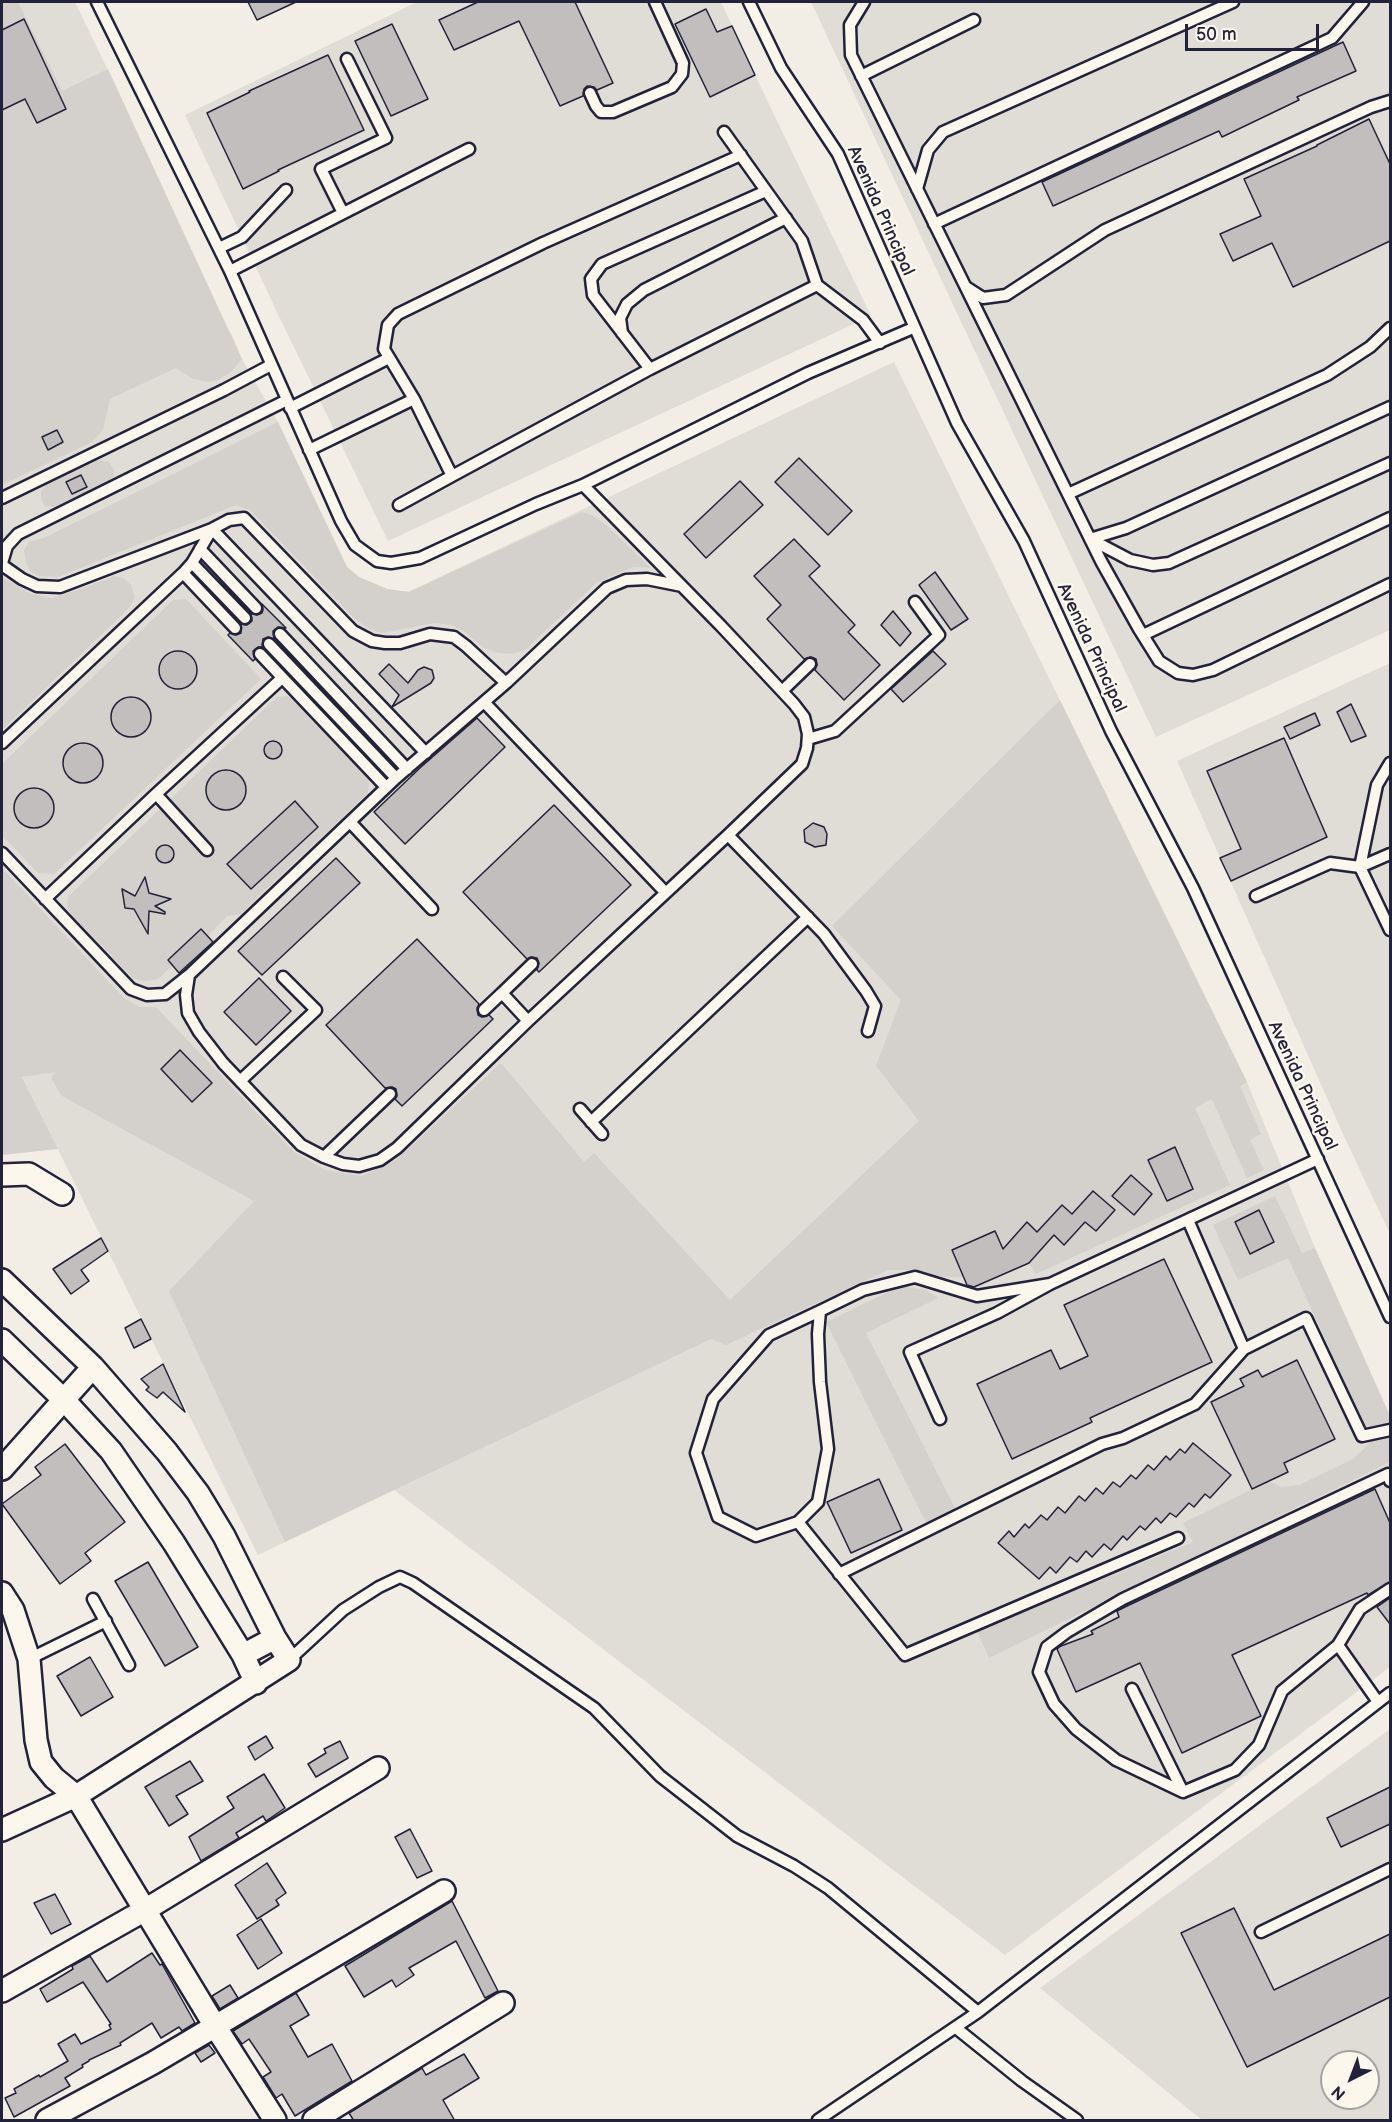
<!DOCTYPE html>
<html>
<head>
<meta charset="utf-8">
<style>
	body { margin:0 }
	#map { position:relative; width:1392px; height:2122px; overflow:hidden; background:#f2eee5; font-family:"Balsamiq Sans",sans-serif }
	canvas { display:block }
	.frame { position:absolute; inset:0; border:3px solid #22223b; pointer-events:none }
	.north { position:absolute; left:1320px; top:2050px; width:60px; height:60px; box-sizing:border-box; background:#fbf7ec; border:2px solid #a4a2a5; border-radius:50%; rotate:222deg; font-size:16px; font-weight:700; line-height:24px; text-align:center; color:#22223b }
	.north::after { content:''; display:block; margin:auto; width:21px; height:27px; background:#22223b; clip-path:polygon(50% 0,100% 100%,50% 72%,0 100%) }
	.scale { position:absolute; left:1185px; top:24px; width:134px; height:27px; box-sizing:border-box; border:3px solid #22223b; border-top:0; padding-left:8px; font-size:18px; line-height:21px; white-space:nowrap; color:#22223b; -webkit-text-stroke:4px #fbf7ec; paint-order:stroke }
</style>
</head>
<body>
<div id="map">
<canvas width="1392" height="2122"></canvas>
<div class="frame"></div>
<div class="north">N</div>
<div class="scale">50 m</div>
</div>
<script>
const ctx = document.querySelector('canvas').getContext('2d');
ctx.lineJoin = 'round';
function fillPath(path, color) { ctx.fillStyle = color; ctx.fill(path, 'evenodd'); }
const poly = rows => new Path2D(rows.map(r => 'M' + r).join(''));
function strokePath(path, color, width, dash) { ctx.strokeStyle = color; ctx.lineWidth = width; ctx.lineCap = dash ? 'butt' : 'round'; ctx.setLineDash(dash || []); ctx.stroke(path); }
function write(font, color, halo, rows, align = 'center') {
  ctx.font = font + ' "Balsamiq Sans",sans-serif'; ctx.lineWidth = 5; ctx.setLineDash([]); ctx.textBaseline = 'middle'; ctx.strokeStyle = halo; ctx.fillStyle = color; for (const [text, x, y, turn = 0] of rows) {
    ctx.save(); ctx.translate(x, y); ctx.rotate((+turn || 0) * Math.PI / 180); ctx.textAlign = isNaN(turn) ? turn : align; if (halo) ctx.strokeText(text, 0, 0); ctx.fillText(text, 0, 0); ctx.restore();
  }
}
fillPath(poly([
	[2,2,75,2,116,87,2,139],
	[417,2,721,2,755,75,871,316,388,541,275,308,185,115],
	[811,2,1390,2,1390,630,1156,737],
	[231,333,242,359,278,422,347,567,359,577,387,589,408,592,894,362,1247,1082,1315,1248,1390,1416,1390,1667,1005,1955,394,1490,258,1555,2,1036,2,442],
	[1390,663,1390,1234,1343,1134,1177,761],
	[1390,1729,1390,2120,1202,2120,1040,1988],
	[1332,2062,1368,2062,1368,2098,1332,2098]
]), '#e0dcd6');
fillPath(poly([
	[7,2,18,2,62,91,108,69,242,359,231,372,218,380,208,382,193,379,176,368,110,399,103,430,92,442,2,485,2,4],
	[278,422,347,567,359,577,387,589,409,592,582,512,592,515,606,525,651,568,633,567,596,583,525,650,513,654,498,653,484,648,465,632,452,625,435,623,382,633,371,630,356,620,250,510,236,505,58,577,39,576,30,571,26,563,24,550,29,542,46,537],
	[100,460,108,462,114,469,114,476,107,483,54,507,45,506,41,499,41,492,46,484,90,463],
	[114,576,123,578,131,585,135,598,127,610,2,730,2,577,31,594,52,598,84,588],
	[186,599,261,679,54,874,38,873,2,835,2,764,173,600],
	[287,696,296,700,369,776,368,793,240,914,227,916,208,936,201,929,168,960,173,965,158,979,144,981,133,978,71,914,67,907,68,897,277,697],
	[1060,700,1247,1082,1240,1086,1261,1134,1250,1140,1264,1170,1247,1178,1212,1099,1195,1108,1230,1185,1036,1274,1029,1263,969,1289,963,1277,942,1277,910,1270,888,1270,726,1345,711,1339,285,1542,169,1291,254,1201,62,1096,51,1078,55,1072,22,1077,58,1149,2,1155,2,868,124,998,140,1007,156,1007,294,1152,325,1170,362,1176,396,1160,501,1063,584,1162,594,1153,730,1300,919,1121,876,1066,901,1000,832,926],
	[1275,1196,1302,1253,1315,1248,1390,1416,1390,1462,989,1658,977,1631,1193,1542,1183,1523,1269,1481,1281,1487,1299,1485,1353,1459,1369,1444,1365,1426,1288,1258,1238,1280,1213,1225],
	[906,1287,926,1290,938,1298,866,1333,956,1510,926,1523,826,1322,888,1292]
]), '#d4d1cc');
const building = poly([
	[248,2,296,2,257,20,248,2],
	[478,2,575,2,613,83,597,90,594,87,587,86,584,89,583,96,560,106,519,21,454,50,439,20,478,2],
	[706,9,717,32,732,26,755,75,710,97,675,24,706,9],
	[24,19,66,109,37,123,25,99,2,110,2,30,24,19],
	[392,24,428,99,391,116,355,41,392,24],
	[1343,42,1356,71,1297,97,1299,100,1222,137,1219,131,1053,206,1042,182,1343,42],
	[328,55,364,130,278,170,279,171,243,189,207,113,250,92,249,91,328,55],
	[1369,119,1390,164,1390,241,1293,287,1272,243,1233,261,1220,234,1261,216,1244,179,1317,146,1317,145,1369,119],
	[57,430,63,442,48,450,42,437,57,430],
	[799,458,852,511,828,535,775,482,799,458],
	[81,475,87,487,72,494,66,482,81,475],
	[740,481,763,505,706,558,684,534,740,481],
	[794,539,820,566,809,576,855,625,848,632,880,665,844,700,815,670,817,665,816,659,811,657,804,659,767,619,781,605,754,576,794,539],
	[935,572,968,619,951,630,919,585,935,572],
	[262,604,286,628,278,627,273,631,274,639,268,637,263,639,262,647,258,647,253,651,255,659,253,661,228,635,230,633,236,635,241,633,241,624,247,625,252,621,251,613,257,615,262,613,263,610,262,604],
	[893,611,911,633,900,646,881,625,893,611],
	'159 670a19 19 0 1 1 38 0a19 19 0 1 1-38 0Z',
	[933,651,946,664,903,702,891,689,933,651],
	[389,664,408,683,418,670,424,667,432,670,434,678,431,683,392,707,399,695,379,674,389,664],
	'111 717a20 20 0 1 1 40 0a20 20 0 1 1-40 0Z',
	[1351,704,1366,736,1351,742,1337,712,1351,704],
	[1315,713,1320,725,1290,739,1284,727,1315,713],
	[477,718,505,747,405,844,374,812,421,767,477,718],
	[1284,738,1327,837,1231,881,1220,858,1241,849,1207,771,1284,738],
	'264 750a9 9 0 1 1 18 0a9 9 0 1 1-18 0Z',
	'63 763a20 20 0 1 1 40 0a20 20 0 1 1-40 0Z',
	'206 790a20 20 0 1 1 40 0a20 20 0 1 1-40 0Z',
	'14 808a20 20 0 1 1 40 0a20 20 0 1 1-40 0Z',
	[295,801,318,827,251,889,227,864,295,801],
	[554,805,631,885,539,972,537,970,539,963,537,958,531,957,527,959,463,892,554,805],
	[813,823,824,827,827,834,826,845,815,847,805,842,804,830,813,823],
	'156 854a9 9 0 1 1 18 0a9 9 0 1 1-18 0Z',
	[336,858,360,883,262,975,238,951,336,858],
	[145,877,149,893,171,899,155,906,165,912,165,914,149,911,148,934,134,909,125,908,122,889,135,896,145,877],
	[201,929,213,942,179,973,168,960,201,929],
	[417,939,479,1004,477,1008,478,1015,482,1017,489,1015,493,1019,402,1106,395,1099,397,1096,396,1089,392,1087,385,1088,326,1025,417,939],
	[259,978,291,1011,256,1045,224,1012,259,978],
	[180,1050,212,1083,192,1102,161,1069,180,1050],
	[1175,1147,1193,1189,1167,1201,1148,1160,1175,1147],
	[1131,1175,1152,1194,1134,1215,1112,1196,1131,1175],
	[1093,1191,1115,1210,1096,1231,1085,1222,1064,1245,1054,1235,1029,1263,974,1287,967,1285,952,1250,995,1231,1003,1249,1027,1222,1037,1232,1062,1205,1072,1214,1093,1191],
	[1259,1210,1274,1242,1250,1254,1235,1222,1259,1210],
	[101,1238,108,1251,81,1270,89,1281,71,1294,53,1269,101,1238],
	[1164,1259,1212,1362,1090,1418,1092,1422,1012,1459,977,1384,1051,1350,1060,1369,1088,1356,1064,1305,1164,1259],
	[141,1319,151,1339,134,1348,125,1328,141,1319],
	[1297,1360,1335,1439,1284,1463,1288,1472,1252,1489,1211,1402,1244,1386,1240,1379,1258,1370,1262,1377,1297,1360],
	[163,1364,185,1412,163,1392,157,1398,146,1390,149,1387,141,1379,163,1364],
	[1193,1443,1231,1475,1210,1498,1205,1494,1194,1507,1189,1503,1176,1517,1170,1513,1161,1523,1156,1518,1145,1530,1140,1526,1127,1540,1123,1536,1111,1550,1104,1544,1092,1557,1086,1551,1077,1562,1070,1557,1056,1573,1050,1567,1039,1579,998,1543,1009,1531,1014,1537,1025,1524,1029,1528,1041,1515,1047,1520,1058,1507,1065,1513,1079,1496,1085,1501,1096,1488,1103,1494,1113,1482,1120,1487,1131,1475,1136,1479,1148,1465,1154,1470,1166,1456,1170,1460,1180,1449,1185,1453,1193,1443],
	[65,1444,125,1522,85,1553,91,1561,60,1584,2,1504,41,1475,35,1467,65,1444],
	[879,1479,902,1530,851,1553,827,1502,879,1479],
	[1375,1489,1390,1523,1390,1582,1368,1595,1367,1593,1232,1655,1261,1716,1182,1753,1140,1663,1076,1692,1057,1649,1061,1646,1093,1634,1091,1631,1119,1617,1117,1611,1127,1606,1375,1489],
	[148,1562,198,1647,165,1666,115,1581,148,1562],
	[1390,1598,1390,1624,1377,1607,1390,1598],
	[90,1657,113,1697,81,1716,57,1676,90,1657],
	[266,1736,273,1748,255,1760,248,1747,266,1736],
	[340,1741,348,1758,316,1777,308,1764,326,1753,324,1749,340,1741],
	[190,1761,203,1781,176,1796,188,1814,169,1826,145,1787,190,1761],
	[264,1774,285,1808,266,1821,263,1816,236,1833,239,1838,201,1861,189,1837,234,1808,227,1797,264,1774],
	[1390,1787,1390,1824,1341,1847,1327,1818,1390,1787],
	[410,1829,432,1871,417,1878,395,1837,410,1829],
	[267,1863,286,1893,276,1900,279,1905,257,1919,235,1885,267,1863],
	[55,1894,71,1924,51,1934,34,1903,55,1894],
	[452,1901,498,1991,485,1998,456,1941,409,1968,414,1975,396,1987,392,1980,364,1997,345,1966,452,1901],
	[1234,1908,1274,1990,1390,1934,1390,1997,1247,2067,1181,1933,1234,1908],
	[261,1919,282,1953,258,1969,237,1935,261,1919],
	[152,1953,160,1965,162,1964,195,2023,182,2031,179,2027,161,2038,152,2023,120,2043,121,2045,89,2060,89,2061,82,2065,83,2067,65,2078,70,2086,14,2117,5,2098,16,2093,14,2089,39,2075,40,2077,68,2061,58,2044,75,2034,81,2044,111,2029,109,2025,111,2024,83,1982,47,2002,40,1989,73,1969,72,1966,90,1956,107,1982,152,1953],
	[230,1985,238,1998,220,2009,212,1996,230,1985],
	[296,1993,309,2015,290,2026,308,2057,332,2044,352,2081,295,2116,282,2094,276,2098,263,2077,271,2072,249,2039,242,2044,233,2031,296,1993],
	[209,2045,215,2053,201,2062,195,2053,209,2045],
	[464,2054,479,2078,443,2100,455,2121,354,2121,349,2113,422,2068,426,2075,464,2054]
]);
fillPath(building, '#c2bebe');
strokePath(building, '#22223b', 1.5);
const lane = poly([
	[97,2,230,271,341,521,355,545,377,561,391,563,420,558,536,504,583,485,808,373,913,328],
	[749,2,781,68,838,154,957,423,1024,541,1111,731,1193,888,1390,1317],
	[864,2,850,25,851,55,1101,561,1139,629,1159,661,1178,673,1193,675,1213,670,1390,584],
	[861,76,974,20],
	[590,93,596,106,601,112,613,112,672,87,682,74,683,63,655,2],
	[724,132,802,241,817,285],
	[917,189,928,150,943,132,1233,2],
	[343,213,321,169,386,138,347,59],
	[934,224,1332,38,1363,2],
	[219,248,242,237,286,190],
	[230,271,469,149],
	[966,287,983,298,1006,295,1105,230,1371,107,1390,101],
	[622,333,620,318,627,304,644,290,786,218],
	[650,369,593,295,591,279,602,264,766,191],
	[290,408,389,358],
	[309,450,414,399],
	[452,476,650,369,817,285,863,320,880,343],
	[583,485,721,626,794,704,804,717,808,734,807,748,802,764,728,835,528,1021,397,1148,380,1160,359,1166,343,1164,324,1157,301,1145,223,1063,199,1032,188,1013,186,995,189,975,396,778,506,683,607,588,626,580,647,579,682,586],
	[1068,494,1327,375,1370,347,1390,328],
	[2,498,224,390,271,365],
	[399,505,452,476,414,399,384,349,388,325,398,314,543,243,741,155],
	[1090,539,1126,528,1390,407],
	[1090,539,1130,560,1153,565,1169,563,1390,463],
	[200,549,256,608],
	[2,563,7,546,18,534,287,400],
	[192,563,245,618],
	[2,565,22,579,37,586,60,587,212,529,229,520,244,518,353,631,372,641,385,643,400,643,430,634,454,637,466,646,506,683],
	[183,573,235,628],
	[280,634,407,769],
	[1143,635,1390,518],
	[269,644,396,778],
	[260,654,386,787],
	[782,691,810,664],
	[484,702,665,892],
	[808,739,835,731,939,635,915,602],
	[2,743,183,573,192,563,212,529,426,753],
	[1390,763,1377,785,1360,867,1390,930],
	[350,822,432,909],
	[728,835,824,934,866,991,875,1006,868,1031],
	[207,850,156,794,282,678],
	[2,853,131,989,147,995,165,994,189,975],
	[1256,896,1330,863,1360,867,1390,854],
	[45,899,156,794],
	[502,993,532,964],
	[484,1010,502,993,528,1021],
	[240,1081,316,1010,283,977],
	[580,1109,602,1134],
	[591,1122,808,917],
	[324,1157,390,1094],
	[820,1311,818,1334,820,1382,828,1449,818,1502,798,1522,756,1536,718,1517,696,1453,713,1399,769,1335,820,1311,863,1290,915,1277,977,1296,1050,1284],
	[1244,1349,1306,1318,1362,1436,1390,1430],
	[940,1419,910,1352,997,1313,1050,1284,1318,1159],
	[1390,1481,1388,1474,1123,1599,1067,1632,1047,1647,1039,1672,1054,1704,1076,1729,1116,1760,1183,1792,1235,1770,1259,1745,1282,1691,1338,1645,1360,1609,1390,1589],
	[798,1522,905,1655,1178,1538],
	[839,1574,1102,1444,1123,1438,1195,1404,1244,1349,1188,1220],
	[93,1599,129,1665],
	[1338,1645,1378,1702],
	[29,1659,106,1621],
	[289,1660,343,1610,379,1587,400,1577,413,1583,594,1708,660,1776,737,1836,794,1866,828,1888,978,2012],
	[1132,1689,1183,1792],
	[1261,1932,1390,1869],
	[956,2028,1022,2081,1077,2120],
	[818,2120,978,2012,1390,1693]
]);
const street = poly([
	[2,1175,29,1174,62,1194],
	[2,1280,93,1367,167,1452,198,1493,224,1536,275,1638,289,1660,76,1796,2,1830],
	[2,1340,65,1401,111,1451,174,1543,243,1655,256,1683],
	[2,1469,93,1367],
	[2,1593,13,1610,29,1659,36,1740,41,1762,54,1778,76,1796,215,2026,275,2120],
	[243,1655,275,1638],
	[2,1991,145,1910,378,1768],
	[47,2120,153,2063,444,1891],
	[314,2120,503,2003]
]);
strokePath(lane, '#22223b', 15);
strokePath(street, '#22223b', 26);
strokePath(lane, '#fbf7ec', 10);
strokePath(street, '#fbf7ec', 21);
write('18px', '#22223b', '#fbf7ec', [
	["Avenida Principal",880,211,66],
	["Avenida Principal",1091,648,65],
	["Avenida Principal",1302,1086,65]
]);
</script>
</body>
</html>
